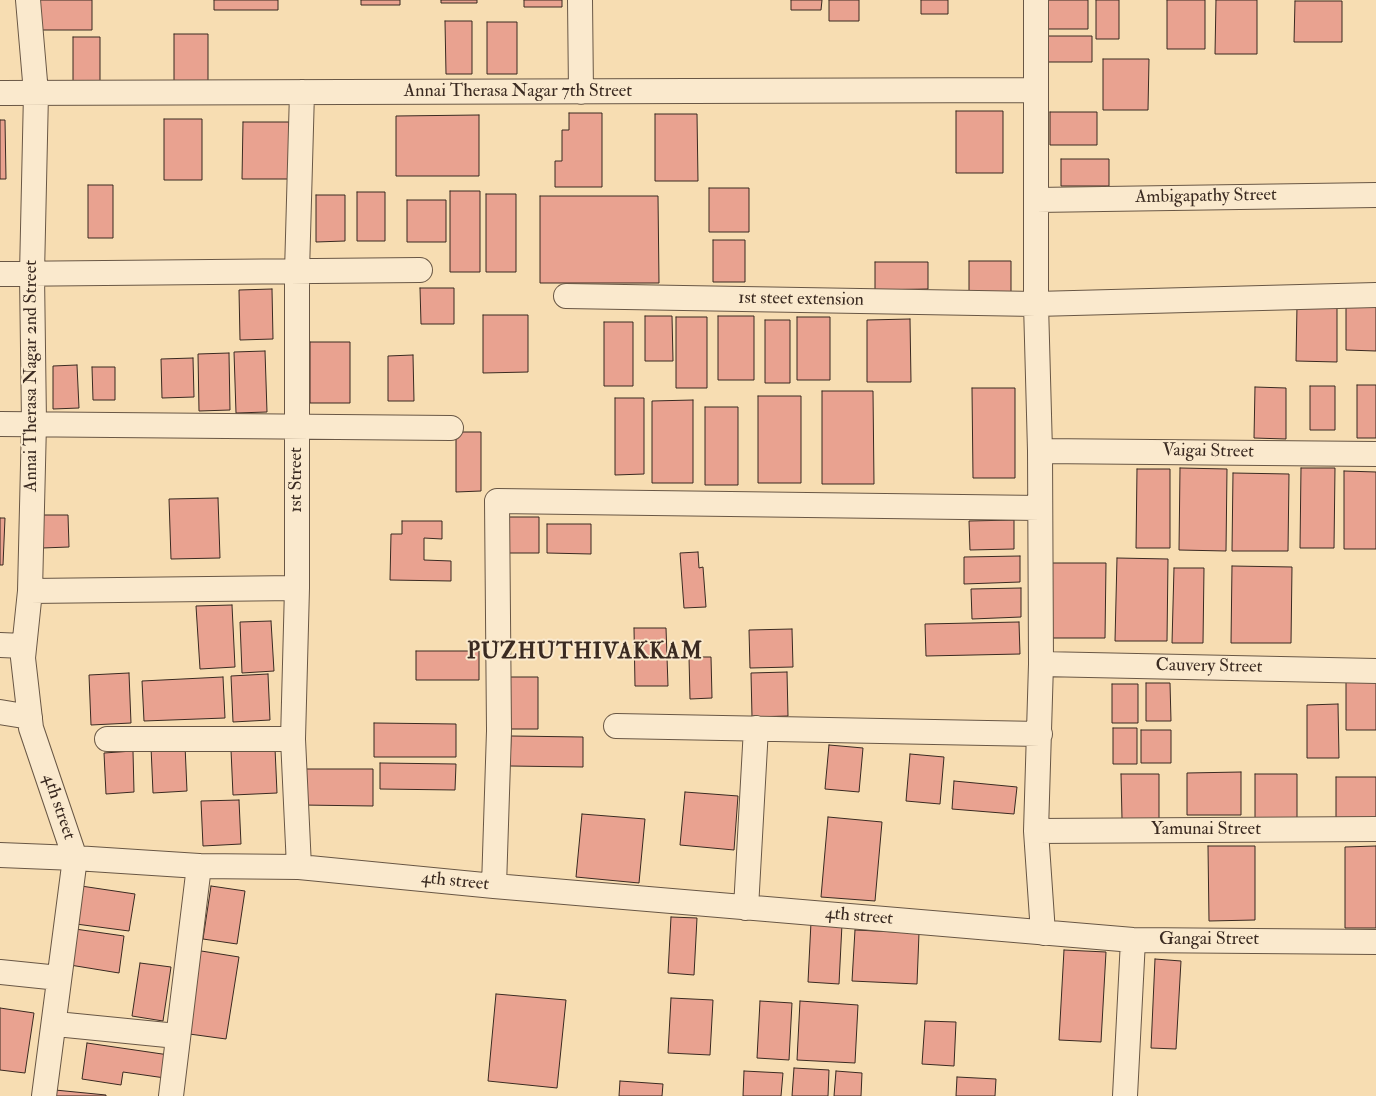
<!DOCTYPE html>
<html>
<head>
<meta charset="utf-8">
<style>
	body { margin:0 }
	canvas { display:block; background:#f7ddb2 }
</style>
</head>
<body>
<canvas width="1376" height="1096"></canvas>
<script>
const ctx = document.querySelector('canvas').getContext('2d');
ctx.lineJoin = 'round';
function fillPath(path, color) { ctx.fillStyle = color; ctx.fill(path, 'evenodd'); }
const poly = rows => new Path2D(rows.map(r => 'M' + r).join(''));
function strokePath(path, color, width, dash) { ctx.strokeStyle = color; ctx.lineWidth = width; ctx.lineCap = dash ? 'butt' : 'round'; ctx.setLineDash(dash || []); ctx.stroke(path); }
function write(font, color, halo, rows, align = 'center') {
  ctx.font = font + ' "IM FELL Double Pica",serif'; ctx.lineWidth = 4; ctx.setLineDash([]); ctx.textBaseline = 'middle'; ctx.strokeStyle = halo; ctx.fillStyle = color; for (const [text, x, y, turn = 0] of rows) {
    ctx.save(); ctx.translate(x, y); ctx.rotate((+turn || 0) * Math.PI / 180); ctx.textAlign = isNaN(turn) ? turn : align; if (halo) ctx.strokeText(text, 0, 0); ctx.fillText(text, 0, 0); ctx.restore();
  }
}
const building = poly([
	[35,0,92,0,92,30,35,30,35,0],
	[214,0,278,0,278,10,214,10,214,0],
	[361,0,400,0,400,5,361,5,361,0],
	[441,0,477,0,477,3,441,3,441,0],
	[524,0,562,0,562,7,524,7,524,0],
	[791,0,822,0,821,10,791,10,791,0],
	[829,0,859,0,859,21,829,21,829,0],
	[921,0,948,0,948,14,921,14,921,0],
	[1044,0,1088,0,1088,29,1043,29,1044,0],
	[1096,0,1119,0,1119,39,1096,39,1096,0],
	[1167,0,1205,0,1205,49,1167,49,1167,0],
	[1216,0,1257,0,1257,54,1215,54,1216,0],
	[1295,1,1342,1,1342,42,1294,42,1295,1],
	[445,21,472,21,472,74,446,74,445,21],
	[487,22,517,22,517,74,487,74,487,22],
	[174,34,208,34,208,83,174,83,174,34],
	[1047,36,1092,36,1092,62,1047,62,1047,36],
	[73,37,100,37,100,85,73,85,73,37],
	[1103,59,1149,59,1148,110,1103,110,1103,59],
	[956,111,1003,111,1003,173,956,173,956,111],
	[1050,112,1097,112,1097,145,1050,145,1050,112],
	[569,113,602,113,602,187,555,187,555,161,562,161,562,130,569,130,569,113],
	[655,114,697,114,698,181,655,181,655,114],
	[479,115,479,176,396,176,396,116,479,115],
	[164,119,202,119,202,180,164,180,164,119],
	[0,120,5,120,6,179,0,179,0,120],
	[243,122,289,122,289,179,242,179,243,122],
	[1061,159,1109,159,1109,186,1061,186,1061,159],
	[88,185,113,185,113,238,88,238,88,185],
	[709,188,749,188,749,232,709,232,709,188],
	[450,191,480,191,480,272,450,272,450,191],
	[357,192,385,192,385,241,357,241,357,192],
	[486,194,516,194,516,272,486,272,486,194],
	[316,195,345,195,345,241,316,242,316,195],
	[540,196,658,196,659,283,540,283,540,196],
	[407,200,446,200,446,242,407,242,407,200],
	[713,240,745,240,745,282,713,282,713,240],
	[969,261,1011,261,1011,292,969,292,969,261],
	[875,262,928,262,928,289,875,290,875,262],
	[420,288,454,288,454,324,421,324,420,288],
	[272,289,273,339,240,340,239,290,272,289],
	[1297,306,1337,306,1337,362,1296,361,1297,306],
	[1346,306,1376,306,1376,351,1346,350,1346,306],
	[483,315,528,315,528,372,483,373,483,315],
	[645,316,672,316,673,361,645,361,645,316],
	[718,316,754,316,754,380,718,380,718,316],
	[676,317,707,317,707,388,676,388,676,317],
	[797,317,830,317,830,380,797,380,797,317],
	[910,319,911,382,867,382,867,320,910,319],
	[765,320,790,320,790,383,765,383,765,320],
	[604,322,633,322,633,386,604,386,604,322],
	[310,342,350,342,350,403,310,403,310,342],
	[265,351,267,412,236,413,234,352,265,351],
	[229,353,230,410,199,411,198,354,229,353],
	[413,355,414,401,388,401,388,356,413,355],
	[193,358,194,397,162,398,161,359,193,358],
	[77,365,79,408,53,409,53,366,77,365],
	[92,367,115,367,115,400,93,400,92,367],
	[1357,385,1376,385,1376,438,1357,438,1357,385],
	[1310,386,1335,386,1335,430,1310,430,1310,386],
	[1255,387,1286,388,1286,439,1254,438,1255,387],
	[972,388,1015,388,1015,478,973,478,972,388],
	[822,391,873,391,874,484,822,484,822,391],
	[758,396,801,396,801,483,758,483,758,396],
	[615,398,644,398,644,474,615,475,615,398],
	[693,400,693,483,652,483,652,401,693,400],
	[705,407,738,407,738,485,705,485,705,407],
	[456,432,481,432,481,491,456,492,456,432],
	[1180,468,1227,469,1226,551,1179,550,1180,468],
	[1301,468,1335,468,1334,548,1300,548,1301,468],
	[1137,469,1170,469,1170,548,1136,548,1137,469],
	[1344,471,1376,472,1376,549,1344,549,1344,471],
	[1233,473,1289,474,1288,551,1232,551,1233,473],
	[218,498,220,558,171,559,169,499,218,498],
	[41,515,68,515,69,547,42,548,41,515],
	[507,517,539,517,539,553,507,553,507,517],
	[0,518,5,518,3,565,0,565,0,518],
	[1014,520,1014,549,970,550,969,521,1014,520],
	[402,521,442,521,442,539,424,538,424,560,451,561,451,581,390,580,391,534,402,534,402,521],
	[547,524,591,524,591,554,547,553,547,524],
	[698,552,699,568,703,567,706,607,684,608,680,553,698,552],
	[1020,556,1020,582,964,584,964,557,1020,556],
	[1117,558,1168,559,1167,641,1115,641,1117,558],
	[1050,563,1106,563,1105,638,1049,638,1050,563],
	[1232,566,1292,567,1291,643,1231,643,1232,566],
	[1174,568,1204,568,1203,643,1172,643,1174,568],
	[1021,588,1021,617,972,619,971,589,1021,588],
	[232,605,235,667,200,669,196,606,232,605],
	[271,621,274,671,242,673,240,622,271,621],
	[1019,622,1020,654,926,656,925,624,1019,622],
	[634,628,666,628,668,686,635,686,634,628],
	[792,629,793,667,750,668,749,630,792,629],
	[416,651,479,651,479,680,416,680,416,651],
	[689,657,711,657,712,698,690,699,689,657],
	[787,672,788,716,752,717,751,673,787,672],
	[129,673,131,723,91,725,89,675,129,673],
	[268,674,270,720,233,722,231,676,268,674],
	[223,677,225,718,144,721,142,681,223,677],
	[501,677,538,677,538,729,501,729,501,677],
	[1346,679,1376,679,1376,730,1346,730,1346,679],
	[1146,683,1170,683,1171,721,1146,721,1146,683],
	[1112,684,1138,684,1138,723,1112,723,1112,684],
	[1338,704,1339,758,1307,758,1307,705,1338,704],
	[374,723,456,724,456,757,374,757,374,723],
	[1113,728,1137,728,1137,764,1113,764,1113,728],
	[1141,730,1171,730,1171,763,1141,763,1141,730],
	[511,736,583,737,583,767,510,766,511,736],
	[185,745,187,791,153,793,151,747,185,745],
	[829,745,863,748,859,792,825,789,829,745],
	[275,748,277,793,233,795,231,750,275,748],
	[133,751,134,792,106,794,104,753,133,751],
	[910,754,944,757,940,804,906,801,910,754],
	[380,763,456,764,455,790,380,789,380,763],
	[303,769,373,769,373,806,302,805,303,769],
	[1241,772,1241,815,1187,815,1187,773,1241,772],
	[1121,774,1159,774,1159,819,1122,819,1121,774],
	[1255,774,1297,774,1297,819,1255,819,1255,774],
	[1336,777,1376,777,1376,823,1336,823,1336,777],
	[954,781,1017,787,1014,814,952,809,954,781],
	[685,792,738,796,734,850,680,845,685,792],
	[239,800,241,844,203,846,201,801,239,800],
	[582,814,645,819,639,883,576,877,582,814],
	[828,817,882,822,875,901,821,897,828,817],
	[1208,846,1255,846,1255,920,1209,921,1208,846],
	[1376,846,1376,928,1345,928,1345,847,1376,846],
	[81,886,135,894,129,931,76,924,81,886],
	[211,886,245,891,237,944,203,939,211,886],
	[671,917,697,918,694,975,668,973,671,917],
	[811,922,842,924,839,984,808,982,811,922],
	[75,929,124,936,119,973,70,965,75,929],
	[855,930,919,933,917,984,852,981,855,930],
	[195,950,239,957,226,1039,182,1033,195,950],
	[1064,950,1106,952,1101,1042,1059,1040,1064,950],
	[1155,959,1181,961,1176,1049,1151,1048,1155,959],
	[140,963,171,967,163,1021,132,1016,140,963],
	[496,994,566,1000,557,1088,488,1081,496,994],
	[671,998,713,1000,710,1055,668,1053,671,998],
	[760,1001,792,1003,789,1060,757,1058,760,1001],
	[800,1001,858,1005,855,1063,797,1060,800,1001],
	[0,1008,34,1013,25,1073,0,1070,0,1008],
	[925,1021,956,1022,954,1066,922,1064,925,1021],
	[87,1043,169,1055,165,1078,123,1072,121,1085,82,1079,87,1043],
	[794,1068,829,1070,828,1096,792,1096,794,1068],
	[744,1071,783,1073,781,1096,743,1096,744,1071],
	[836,1071,862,1073,861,1096,834,1096,836,1071],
	[957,1077,996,1079,995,1096,956,1096,957,1077],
	[620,1081,663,1084,662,1096,619,1096,620,1081],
	[55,1090,106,1095,106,1096,55,1096,55,1090]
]);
fillPath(building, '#e9a290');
strokePath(building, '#3a2a21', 1);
const minor = poly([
	[28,0,36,93,32,274,34,423,30,591,23,658,31,728,75,858,199,866,299,867,494,886,1133,940,1376,942],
	[580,0,581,92],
	[1036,0,1036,304,1040,451,1041,664,1036,831,1043,933],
	[0,93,1036,90],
	[1036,200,1376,195],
	[0,274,420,270],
	[566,296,1036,304,1376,295],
	[0,424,451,428],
	[1040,451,1376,454],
	[30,591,297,588],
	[0,645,24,646],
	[1041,664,1376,671],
	[0,712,30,717],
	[616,726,1040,734],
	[107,739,293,739],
	[1036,831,1376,829],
	[0,855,75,858,44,1096],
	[299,867,293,739,297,588,297,272,302,92],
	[494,886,499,731,497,501,1040,508],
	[746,908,756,728],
	[0,972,59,978],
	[56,1024,177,1036],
	[171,1096,199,866],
	[1125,1096,1133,940]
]);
strokePath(minor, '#695745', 26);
strokePath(minor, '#fae9cd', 24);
write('18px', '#3a2a21', '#fae9cd', [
	["Annai Therasa Nagar 7th Street",518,92],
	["Ambigapathy Street",1206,197,-1],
	["1st steet extension",801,300,1],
	["Annai Therasa Nagar 2nd Street",32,376,-90],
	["Vaigai Street",1208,452,1],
	["1st Street",297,480,-90],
	["Cauvery Street",1209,667,1],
	["4th street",58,807,71],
	["Yamunai Street",1206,830],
	["4th street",455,882,6],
	["4th street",859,917,5],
	["Gangai Street",1209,940]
]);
ctx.letterSpacing = '1px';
write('bold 22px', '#3a2a21', '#fae9cd', [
	["PUZHUTHIVAKKAM",585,653]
]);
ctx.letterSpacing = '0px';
</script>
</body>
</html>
